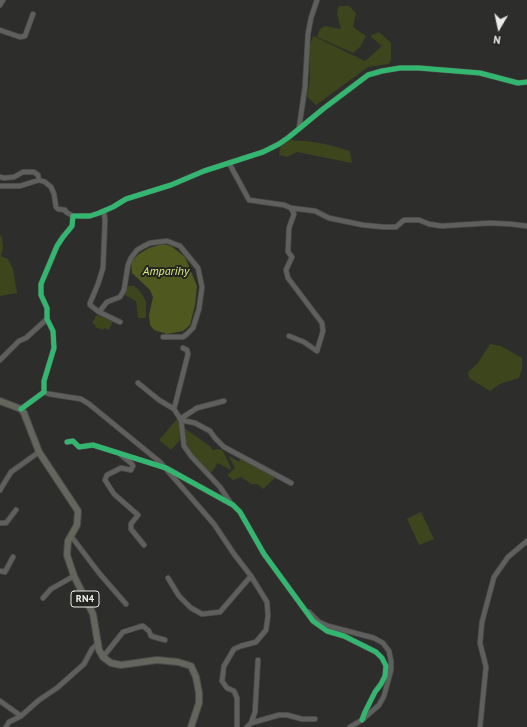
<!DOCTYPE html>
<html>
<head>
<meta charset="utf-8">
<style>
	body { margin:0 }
	#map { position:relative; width:527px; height:727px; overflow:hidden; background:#2d2e2c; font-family:"PT Sans",sans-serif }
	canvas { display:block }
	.north { position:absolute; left:479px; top:8px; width:40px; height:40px; -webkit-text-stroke:3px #242521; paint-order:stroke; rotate:189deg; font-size:11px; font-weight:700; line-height:16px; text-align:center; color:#ebebe9 }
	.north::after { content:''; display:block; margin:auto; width:14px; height:18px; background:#ebebe9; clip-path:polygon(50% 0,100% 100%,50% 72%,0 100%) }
</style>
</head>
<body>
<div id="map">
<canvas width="527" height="727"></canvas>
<div class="north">N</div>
</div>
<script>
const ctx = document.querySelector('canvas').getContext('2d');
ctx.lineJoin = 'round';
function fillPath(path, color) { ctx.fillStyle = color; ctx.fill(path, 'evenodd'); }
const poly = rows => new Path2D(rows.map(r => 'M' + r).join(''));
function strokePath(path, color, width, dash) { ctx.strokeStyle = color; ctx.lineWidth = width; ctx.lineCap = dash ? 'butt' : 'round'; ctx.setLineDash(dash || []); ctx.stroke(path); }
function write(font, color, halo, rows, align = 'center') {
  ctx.font = font + ' "PT Sans",sans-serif'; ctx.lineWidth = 4; ctx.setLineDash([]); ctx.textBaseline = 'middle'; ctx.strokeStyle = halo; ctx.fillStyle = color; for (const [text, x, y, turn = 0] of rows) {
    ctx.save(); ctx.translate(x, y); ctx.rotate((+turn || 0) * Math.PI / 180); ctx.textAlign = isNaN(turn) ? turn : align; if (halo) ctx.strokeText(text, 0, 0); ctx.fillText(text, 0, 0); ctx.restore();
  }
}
fillPath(poly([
	[339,6,349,6,356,13,353,27,366,36,360,47,353,53,317,37,320,29,325,26,341,29,337,14],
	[379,32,391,43,391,59,389,64,368,67,316,105,307,96,310,80,309,49,313,36,365,61,382,46,370,36],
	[286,140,306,141,325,144,350,151,352,163,297,152,287,157,279,155,280,148],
	[0,234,2,238,3,248,1,256,8,259,13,269,17,293,0,296],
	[128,286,134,286,139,290,143,296,146,302,146,318,138,318,136,301,125,295,125,288],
	[96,315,113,321,109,330,104,328,103,330,95,327,96,325,92,324],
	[490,344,501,346,522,358,522,369,519,378,500,384,490,391,469,378,468,372,478,363],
	[177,419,179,423,180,440,171,450,159,440],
	[184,428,211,447,212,450,219,449,223,451,231,468,230,470,218,463,210,474,193,457,187,446,184,437],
	[229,456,239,462,241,457,276,477,263,489,258,484,251,484,241,477,233,480,227,475,235,468],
	[421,512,434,539,419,545,407,519]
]), '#3d451d');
fillPath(poly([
	[163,244,171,246,185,257,197,286,195,305,190,325,183,331,167,334,154,330,150,325,149,315,153,297,150,290,132,273,131,262,139,254,149,248]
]), '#4f591f');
const minor = poly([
	[0,5,3,0],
	[0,30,20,37,25,36,33,14],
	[299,128,305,87,308,34,311,18,317,0],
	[229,163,249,200,284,205,291,208,315,211,329,218,363,225,384,227,396,227,404,220,419,220,429,224,442,226,490,223,510,224,527,226],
	[0,177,4,178,14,177,23,172,34,172,38,175,39,180],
	[0,186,20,186,39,180,45,182,51,187,54,194,56,207,58,209,65,210,66,212,73,216],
	[104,211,105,221,103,268,98,284,90,303,90,305,99,312,107,302,120,297,124,290,128,265,131,258,137,250,144,246,150,243,167,241,180,246,198,268,202,287,199,309,193,328,187,334,183,337,163,337],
	[99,312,120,322],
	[289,336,304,342,317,351,323,331,322,323,288,278,286,270,292,257,288,252,289,228,294,214,291,208],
	[0,360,19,341,26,338,47,319],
	[138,383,159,400,174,409,181,420,184,446,191,456,220,487,230,502],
	[44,392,49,394,81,399,89,404,160,462,214,524,234,554,251,576,267,602,268,616,266,630,256,642,241,646,234,649,224,666,222,681,227,688,234,691,237,698,237,727],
	[21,409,44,392,44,381,54,348,53,331,47,319,47,308,41,295,41,284,57,246,63,237,72,226,73,216,90,216,99,213,113,207,126,199,171,185,204,171,263,152,279,144,289,137,323,109,368,75,382,71,400,68,419,68,480,73,518,83,527,82],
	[174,409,188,354,187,350,183,348],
	[180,419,197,408,224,401],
	[181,420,195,423,210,431,215,438,224,447,291,483],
	[67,442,73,441,79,447,93,445,166,468,233,505,240,512,264,554,313,621,327,631,344,636,376,652,382,658,386,666,385,676,381,684,375,692,365,712,362,720],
	[121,455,132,464,133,466,131,470,121,468,107,475,105,480,114,494,138,515,131,524,131,529,144,545],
	[0,490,11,472,39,452],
	[0,523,6,523,16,510],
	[71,536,99,573,126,604],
	[0,571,5,572,13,557],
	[168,578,179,596,191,608,202,614,220,612,251,576],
	[43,598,51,589,74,576],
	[309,612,319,622,328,626,374,638,383,643,389,651,391,661,391,670,384,696,379,705,362,720,350,727],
	[103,657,123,632,139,627,143,626,149,631,151,636,165,640],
	[0,701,21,716],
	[251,723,279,715,287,715,302,719,315,719],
	[6,727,9,722,21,716,39,700,57,688,84,664,92,649,97,644],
	[247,727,251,723,255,712,258,660],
	[480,727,486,667,480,643,482,622,494,577,508,557,527,541]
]);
const major = poly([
	[0,401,21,409,24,413,39,452,78,511,77,525,68,541,67,555,74,576,93,614,99,650,103,657,111,663,121,665,157,660,178,662,191,666,196,677,199,693,199,703,191,727]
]);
strokePath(minor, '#494947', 6);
strokePath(major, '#494947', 8);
strokePath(minor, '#5f605e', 4.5);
strokePath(major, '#64665d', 6);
strokePath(poly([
	[21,409,44,392,44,381,54,348,53,331,47,319,47,308,41,295,41,284,57,246,63,237,72,226,73,216,90,216,99,213,113,207,126,199,171,185,204,171,263,152,279,144,289,137,323,109,368,75,382,71,400,68,419,68,480,73,518,83,527,82],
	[67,442,73,441,79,447,93,445,166,468,233,505,240,512,264,554,313,621,327,631,344,636,376,652,382,658,386,666,385,676,381,684,375,692,365,712,362,720]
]), '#33b770', 5);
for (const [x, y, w] of [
	[85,599,28]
]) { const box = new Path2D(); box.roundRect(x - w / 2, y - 8, w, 16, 3); ctx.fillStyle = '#242521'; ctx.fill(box); strokePath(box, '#ebebe9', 1); }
write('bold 10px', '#ebebe9', null, [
	["RN4",85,599]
]);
write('italic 12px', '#d8ee7e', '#242521', [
	["Amparihy",166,272]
]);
</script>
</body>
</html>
